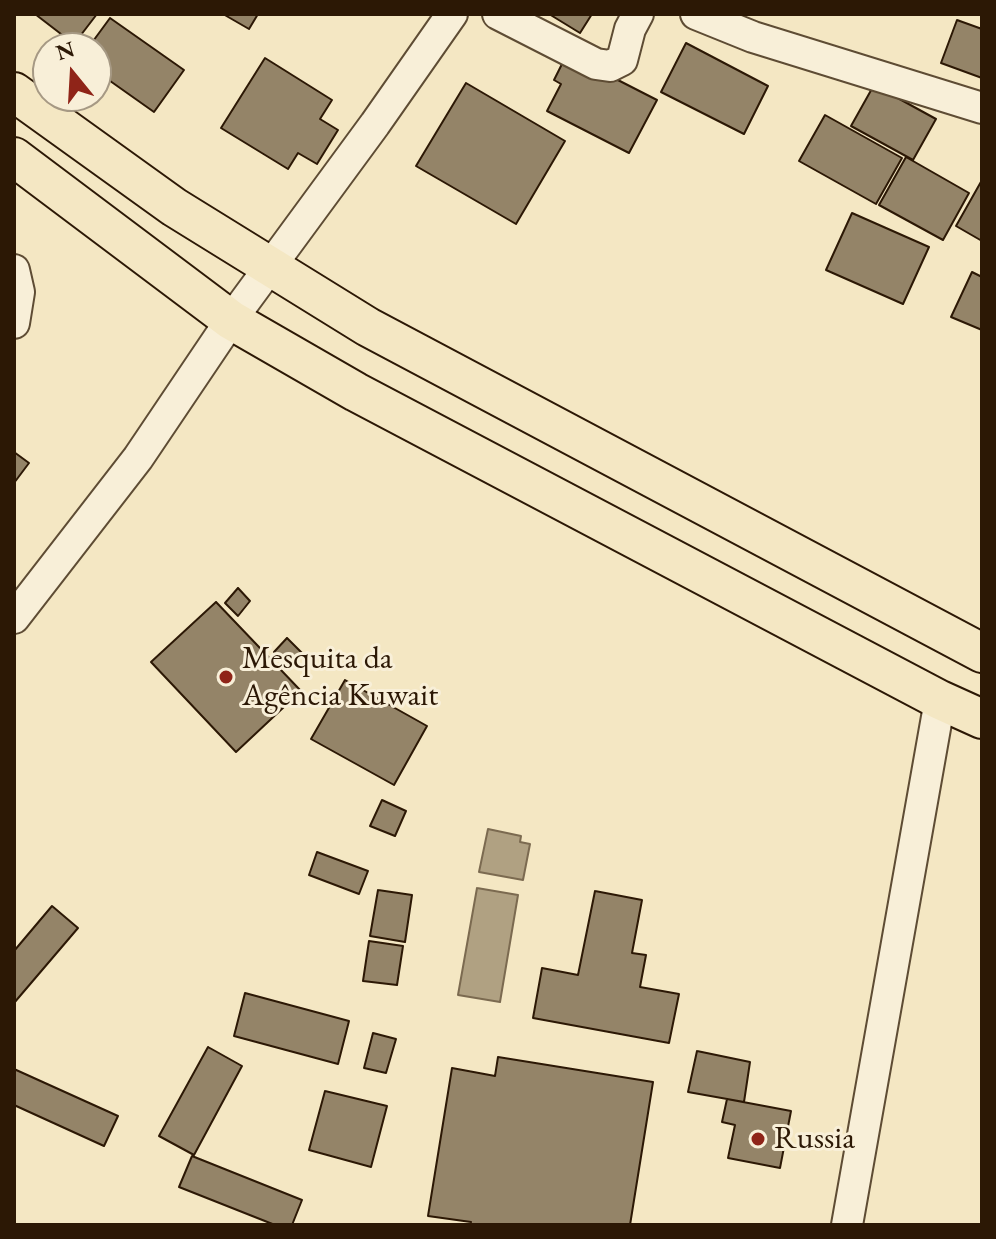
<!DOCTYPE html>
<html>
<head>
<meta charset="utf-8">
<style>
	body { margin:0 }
	#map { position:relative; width:996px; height:1239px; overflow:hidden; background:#f4e7c3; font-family:"EB Garamond",serif }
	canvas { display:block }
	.frame { position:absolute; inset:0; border:16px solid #2c1805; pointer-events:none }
	.north { position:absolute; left:32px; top:32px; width:80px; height:80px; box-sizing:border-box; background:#f8efd8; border:2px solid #a69984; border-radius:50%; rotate:342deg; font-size:22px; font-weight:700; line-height:32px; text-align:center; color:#2c1805 }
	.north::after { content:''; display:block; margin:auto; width:28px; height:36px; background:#8f2418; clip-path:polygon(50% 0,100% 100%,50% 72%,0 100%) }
</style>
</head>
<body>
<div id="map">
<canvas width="996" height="1239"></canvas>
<div class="frame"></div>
<div class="north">N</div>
</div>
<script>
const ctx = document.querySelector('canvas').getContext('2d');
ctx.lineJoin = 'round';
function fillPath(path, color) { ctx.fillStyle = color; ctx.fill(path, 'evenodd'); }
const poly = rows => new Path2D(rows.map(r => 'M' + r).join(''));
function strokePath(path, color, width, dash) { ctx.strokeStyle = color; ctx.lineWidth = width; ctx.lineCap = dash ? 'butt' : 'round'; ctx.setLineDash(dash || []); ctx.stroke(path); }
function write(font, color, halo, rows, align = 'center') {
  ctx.font = font + ' "EB Garamond",serif'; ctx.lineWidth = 6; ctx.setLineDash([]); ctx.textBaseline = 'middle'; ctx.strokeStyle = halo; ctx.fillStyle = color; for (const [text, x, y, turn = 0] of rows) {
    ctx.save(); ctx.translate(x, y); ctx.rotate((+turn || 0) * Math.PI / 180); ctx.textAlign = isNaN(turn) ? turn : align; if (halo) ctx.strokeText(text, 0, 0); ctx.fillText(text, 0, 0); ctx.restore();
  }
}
const water = poly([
	[488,829,521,836,520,842,530,844,523,880,479,872,488,829],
	[477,888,518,895,500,1002,458,995,477,888]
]);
fillPath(water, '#b0a182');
strokePath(water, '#7b6a50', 2);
const building = poly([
	[35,14,97,14,74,44,35,14],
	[223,14,258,14,249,29,223,14],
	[549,14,592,14,580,33,549,14],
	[110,18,184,70,154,112,96,71,96,48,88,48,110,18],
	[957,20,982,29,982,78,941,63,957,20],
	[686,43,768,86,744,134,661,92,686,43],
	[567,54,657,100,629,153,547,111,561,84,554,80,567,54],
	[265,58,332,100,320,119,338,130,317,164,298,153,288,169,221,128,265,58],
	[466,83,565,141,516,224,416,166,466,83],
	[874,85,936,119,913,160,851,126,874,85],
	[825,115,902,158,876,204,799,161,825,115],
	[906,157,969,193,943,240,879,205,906,157],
	[982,180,982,241,956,226,982,180],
	[852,213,929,247,903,304,826,270,852,213],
	[972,272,982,277,982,330,951,317,972,272],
	[14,452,29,463,14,483,14,452],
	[238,588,250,601,238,616,225,603,238,588],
	[216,602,301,691,236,752,151,662,216,602],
	[287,638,302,653,291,668,274,652,287,638],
	[345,680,427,726,394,785,311,739,345,680],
	[382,800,406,811,395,836,370,826,382,800],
	[317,852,368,871,359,894,309,875,317,852],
	[378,890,412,895,405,942,370,936,378,890],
	[595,891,642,900,632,953,646,955,640,987,679,994,669,1043,533,1018,542,968,578,975,595,891],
	[52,906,78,928,14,1003,14,951,52,906],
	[369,941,403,946,397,985,363,981,369,941],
	[245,993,349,1021,338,1064,234,1036,245,993],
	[373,1033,396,1039,386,1073,364,1068,373,1033],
	[208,1047,242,1066,194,1155,159,1136,208,1047],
	[697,1051,750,1062,744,1102,688,1092,697,1051],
	[498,1057,653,1082,630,1225,470,1225,471,1222,428,1216,452,1068,495,1076,498,1057],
	[14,1069,118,1116,104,1146,14,1105,14,1069],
	[325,1091,387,1106,371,1167,309,1150,325,1091],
	[727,1099,791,1111,780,1168,728,1158,735,1125,722,1122,727,1099],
	[192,1156,302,1200,292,1225,275,1225,179,1187,192,1156]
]);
fillPath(building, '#948468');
strokePath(building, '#2c1805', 2);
const minor = poly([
	[498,14,596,64,610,66,622,60,630,29,638,14],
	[696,14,753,37,982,108],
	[14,270,19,292,14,323],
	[14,618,138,458,231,320,375,124,452,14],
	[847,1225,940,700]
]);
const major = poly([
	[14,92,174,207,368,327,982,653],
	[14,157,231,320,356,392,940,700,982,719]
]);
strokePath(minor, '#5e4c34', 34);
strokePath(major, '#2c1805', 42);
strokePath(minor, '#f8efd8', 30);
strokePath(major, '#f4e7c3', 38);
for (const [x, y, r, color] of [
	[226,677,8,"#8f2418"],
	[758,1139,8,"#8f2418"]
]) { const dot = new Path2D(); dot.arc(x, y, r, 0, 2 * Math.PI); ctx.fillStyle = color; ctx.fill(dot); strokePath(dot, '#f8efd8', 3); }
write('32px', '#2c1805', '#f8efd8', [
	["Mesquita da",242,659],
	["Agência Kuwait",242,696],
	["Russia",774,1139]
], 'left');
</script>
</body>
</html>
